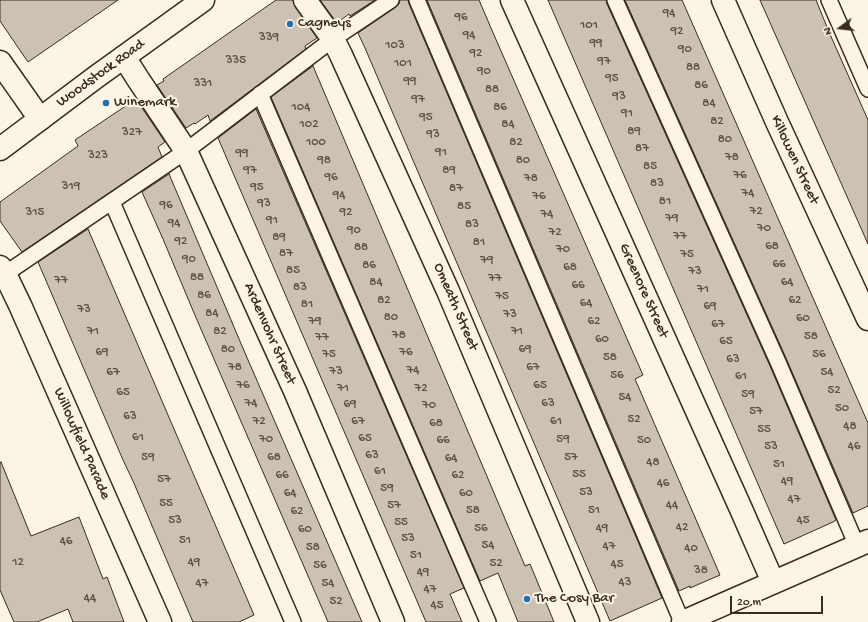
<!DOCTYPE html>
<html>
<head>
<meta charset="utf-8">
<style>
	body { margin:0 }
	#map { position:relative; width:868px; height:622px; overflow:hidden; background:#fcf5e5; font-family:"Gochi Hand",sans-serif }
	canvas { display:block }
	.north { position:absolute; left:820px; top:8px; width:40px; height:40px; -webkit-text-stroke:3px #fcf5e5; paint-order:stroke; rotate:255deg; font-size:11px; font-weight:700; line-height:16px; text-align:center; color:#3b2a1e }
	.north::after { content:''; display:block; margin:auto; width:14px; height:18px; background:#3b2a1e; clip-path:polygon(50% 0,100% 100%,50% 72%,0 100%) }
	.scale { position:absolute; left:730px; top:596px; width:93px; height:18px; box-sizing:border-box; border:2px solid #3b2a1e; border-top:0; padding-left:5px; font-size:12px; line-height:14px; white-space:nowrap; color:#3b2a1e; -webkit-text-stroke:3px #fcf5e5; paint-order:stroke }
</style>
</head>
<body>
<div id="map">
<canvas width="868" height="622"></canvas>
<div class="north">N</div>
<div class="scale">20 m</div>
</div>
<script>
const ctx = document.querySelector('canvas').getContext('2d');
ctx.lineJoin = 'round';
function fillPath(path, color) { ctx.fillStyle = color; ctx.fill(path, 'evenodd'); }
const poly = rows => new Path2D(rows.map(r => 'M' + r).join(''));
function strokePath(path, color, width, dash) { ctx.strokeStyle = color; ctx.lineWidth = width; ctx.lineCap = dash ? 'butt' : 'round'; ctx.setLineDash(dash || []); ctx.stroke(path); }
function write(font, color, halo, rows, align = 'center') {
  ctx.font = font + ' "Gochi Hand",sans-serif'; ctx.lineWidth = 4; ctx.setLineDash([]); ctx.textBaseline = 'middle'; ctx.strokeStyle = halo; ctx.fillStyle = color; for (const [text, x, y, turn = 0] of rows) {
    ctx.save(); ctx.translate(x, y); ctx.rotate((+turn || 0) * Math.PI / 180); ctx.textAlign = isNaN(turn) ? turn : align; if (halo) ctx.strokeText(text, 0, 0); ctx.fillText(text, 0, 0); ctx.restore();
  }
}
const building = poly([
	[0,0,118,0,28,62,0,21,0,0],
	[276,0,293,0,295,7,317,38,305,46,306,49,210,121,208,115,195,124,194,123,186,128,157,85,164,81,163,79,276,0],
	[320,0,375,0,350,16,349,14,337,23,320,0],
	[400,0,408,0,409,4,662,598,610,621,365,48,358,33,396,7,399,4,400,0],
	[427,0,479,0,494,35,635,357,643,375,635,379,720,575,690,588,690,586,679,591,427,0],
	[548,0,606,0,607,4,770,366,836,520,833,522,784,544,548,0],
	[625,0,682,0,868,423,868,506,853,513,786,358,625,0],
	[760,0,816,0,829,32,868,120,868,244,760,0],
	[313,66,525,566,530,564,554,622,518,622,498,573,480,581,271,97,313,66],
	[136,99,165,142,158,147,162,157,22,252,0,221,0,202,78,146,75,140,136,99],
	[256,109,464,588,450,594,462,622,426,622,218,138,256,109],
	[169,174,245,353,362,622,328,622,194,313,163,239,142,192,169,174],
	[88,229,254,615,239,622,193,622,133,481,123,460,38,262,88,229],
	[1,462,31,536,79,517,103,579,107,577,124,622,73,622,68,609,37,622,14,622,0,590,0,463,1,462]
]);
fillPath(building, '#ccc2b3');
strokePath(building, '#3b2a1e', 1);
const service = poly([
	[417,0,682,622],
	[615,0,778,362,857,546],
	[829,0,868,89],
	[260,94,488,622],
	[112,202,293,622],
	[5,274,186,151,333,39,391,0]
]);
const minor = poly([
	[305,0,333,39,341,55,448,291,588,622],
	[512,0,741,509,773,582],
	[723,0,777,122,868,319],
	[124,57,138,79,186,151,295,391,393,622],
	[0,62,40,119],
	[0,267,5,274,20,305,160,622],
	[683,622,868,541]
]);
const tertiary = poly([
	[0,149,96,77,203,0]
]);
strokePath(service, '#3b2a1e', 18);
strokePath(minor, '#3b2a1e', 25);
strokePath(tertiary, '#3b2a1e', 25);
strokePath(service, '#fcf5e5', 15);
strokePath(minor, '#fcf5e5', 22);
strokePath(tertiary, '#fcf5e5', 22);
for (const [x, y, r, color] of [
	[290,24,4,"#1f6fb2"],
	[106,103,4,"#1f6fb2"],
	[527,599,4,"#1f6fb2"]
]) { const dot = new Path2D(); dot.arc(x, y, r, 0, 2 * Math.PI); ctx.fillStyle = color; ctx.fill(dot); strokePath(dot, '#fcf5e5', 1.5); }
write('13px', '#5f5043', null, [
	["94",669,14],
	["96",461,18],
	["101",589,26],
	["92",677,32],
	["94",469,36],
	["339",269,38],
	["99",596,44],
	["103",395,46],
	["90",685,50],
	["92",476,54],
	["335",236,61],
	["97",604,62],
	["101",403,64],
	["88",693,68],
	["90",484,72],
	["95",612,79],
	["99",410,82],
	["331",203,84],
	["86",701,86],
	["88",492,90],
	["93",619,97],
	["97",418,100],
	["84",709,104],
	["104",301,108],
	["86",500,108],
	["91",627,114],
	["95",426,118],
	["82",717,122],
	["102",309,125],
	["84",508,125],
	["89",634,132],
	["327",132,133],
	["93",433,135],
	["80",725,140],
	["100",316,143],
	["82",516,143],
	["87",642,149],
	["91",441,153],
	["99",242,154],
	["323",98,156],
	["78",732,158],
	["98",324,161],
	["80",523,161],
	["85",650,167],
	["97",250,171],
	["89",449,171],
	["76",740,176],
	["96",331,178],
	["78",531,179],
	["83",657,184],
	["319",71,187],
	["95",257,188],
	["87",456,189],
	["74",748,194],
	["94",339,196],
	["76",539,197],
	["81",665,202],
	["93",264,204],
	["96",166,206],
	["85",464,207],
	["72",756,212],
	["315",35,213],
	["92",346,213],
	["74",547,215],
	["79",672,219],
	["91",272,221],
	["94",174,224],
	["83",472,225],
	["70",764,229],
	["90",354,231],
	["72",555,233],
	["77",680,237],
	["89",279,238],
	["92",181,242],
	["81",479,243],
	["68",772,247],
	["88",361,248],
	["70",563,250],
	["87",286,254],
	["75",687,255],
	["90",189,260],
	["79",487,261],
	["66",779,265],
	["86",369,266],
	["68",570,268],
	["85",293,271],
	["73",695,272],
	["88",197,278],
	["77",495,279],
	["77",61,281],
	["84",376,283],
	["64",787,283],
	["66",578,286],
	["83",300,288],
	["71",703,290],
	["86",204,296],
	["75",502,297],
	["82",384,301],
	["62",795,301],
	["64",586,304],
	["81",307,305],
	["69",710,307],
	["73",84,310],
	["84",212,314],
	["73",510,315],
	["80",391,318],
	["60",803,319],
	["79",315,322],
	["62",594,322],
	["67",718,325],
	["71",93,332],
	["82",220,332],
	["71",517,332],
	["78",399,336],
	["58",811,337],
	["77",322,338],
	["60",602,340],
	["65",726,342],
	["80",228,350],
	["69",525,350],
	["69",102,353],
	["76",406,353],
	["75",329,355],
	["56",819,355],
	["58",610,358],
	["63",733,360],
	["78",235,368],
	["67",533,368],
	["74",413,371],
	["73",336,372],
	["67",113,373],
	["54",827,373],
	["56",617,376],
	["61",741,377],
	["76",243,386],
	["65",540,386],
	["71",343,389],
	["72",421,389],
	["52",834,391],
	["65",123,393],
	["59",748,395],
	["54",625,398],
	["74",251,404],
	["63",548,404],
	["69",350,405],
	["70",429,406],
	["50",842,409],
	["57",756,412],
	["63",130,417],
	["52",634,420],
	["72",259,422],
	["67",358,422],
	["61",556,422],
	["68",436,424],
	["48",850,427],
	["55",764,430],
	["61",138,438],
	["65",365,439],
	["70",266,440],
	["59",563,440],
	["66",443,441],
	["50",644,441],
	["53",771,447],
	["46",854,447],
	["63",372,456],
	["59",148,458],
	["68",274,458],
	["57",571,458],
	["64",451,459],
	["48",653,463],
	["51",779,465],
	["61",380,472],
	["55",579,475],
	["66",282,476],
	["62",458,476],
	["57",164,480],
	["49",787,482],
	["46",663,484],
	["59",387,489],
	["53",586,493],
	["64",290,494],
	["60",466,494],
	["47",794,500],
	["55",166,504],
	["57",394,506],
	["44",672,506],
	["58",473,511],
	["51",594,511],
	["62",297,512],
	["53",175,521],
	["45",803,521],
	["55",401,523],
	["42",682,528],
	["56",481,529],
	["49",602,529],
	["60",305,530],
	["53",408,539],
	["51",185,541],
	["46",66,542],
	["54",488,546],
	["47",609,547],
	["58",313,548],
	["40",691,549],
	["51",416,556],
	["12",18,563],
	["49",194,563],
	["52",496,564],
	["45",617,565],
	["56",320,566],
	["38",701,571],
	["49",423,573],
	["43",625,583],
	["47",202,584],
	["54",328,584],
	["47",430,590],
	["44",90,599],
	["52",336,602],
	["45",437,606]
]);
write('15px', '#3b2a1e', '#fcf5e5', [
	["Cagneys",298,24],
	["Winemark",114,103],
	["The Cosy Bar",535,599]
], 'left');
write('15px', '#3b2a1e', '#fcf5e5', [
	["Woodstock Road",101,74,-36],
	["Killowen Street",794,160,65],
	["Greenore Street",643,291,66],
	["Omeath Street",455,307,67],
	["Ardenvohr Street",269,334,66],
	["Willowfield Parade",81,444,66]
]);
</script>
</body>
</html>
